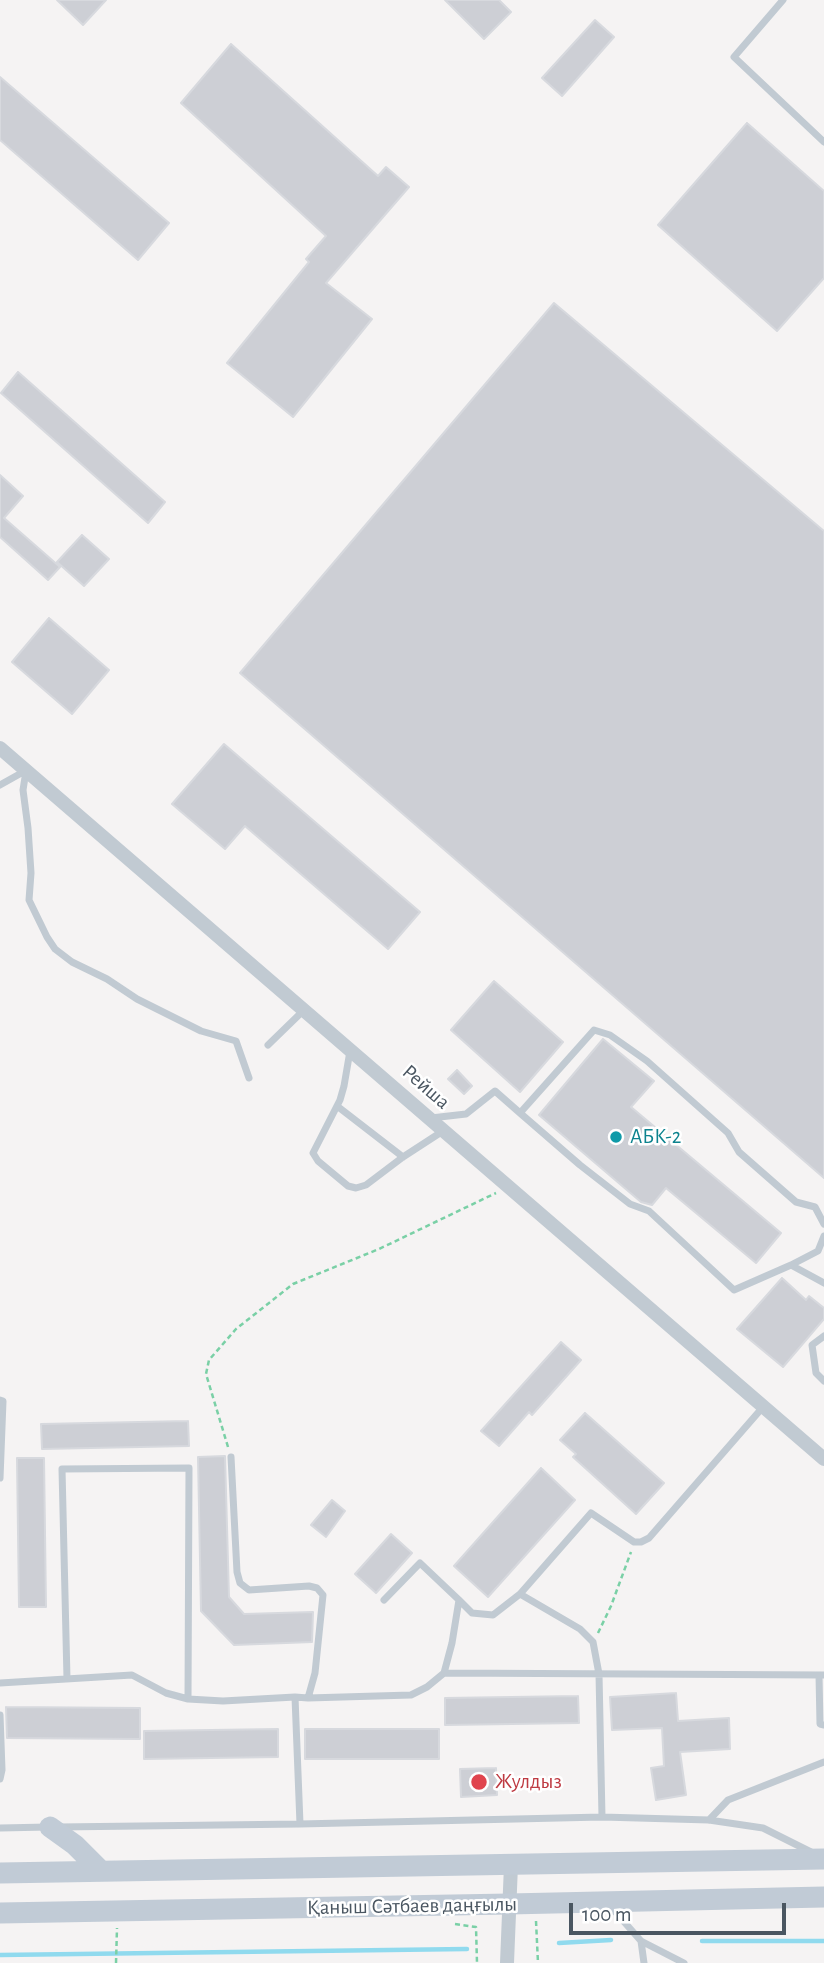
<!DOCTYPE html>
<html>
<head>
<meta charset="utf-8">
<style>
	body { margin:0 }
	#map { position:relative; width:824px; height:1963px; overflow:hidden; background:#f5f3f3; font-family:"Alegreya Sans",sans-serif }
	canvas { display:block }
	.scale { position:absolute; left:569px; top:1903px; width:217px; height:32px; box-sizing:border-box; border:4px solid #4a5661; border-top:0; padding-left:9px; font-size:21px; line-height:24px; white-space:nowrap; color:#4a5661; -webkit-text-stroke:5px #fff; paint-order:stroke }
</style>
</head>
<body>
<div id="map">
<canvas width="824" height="1963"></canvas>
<div class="scale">100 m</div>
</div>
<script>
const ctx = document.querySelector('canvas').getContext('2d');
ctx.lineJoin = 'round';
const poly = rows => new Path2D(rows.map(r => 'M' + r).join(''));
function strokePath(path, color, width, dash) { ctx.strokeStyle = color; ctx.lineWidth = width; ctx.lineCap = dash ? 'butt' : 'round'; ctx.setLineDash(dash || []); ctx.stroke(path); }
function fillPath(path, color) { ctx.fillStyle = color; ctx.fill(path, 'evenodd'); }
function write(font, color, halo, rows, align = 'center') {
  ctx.font = font + ' "Alegreya Sans",sans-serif'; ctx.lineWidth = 5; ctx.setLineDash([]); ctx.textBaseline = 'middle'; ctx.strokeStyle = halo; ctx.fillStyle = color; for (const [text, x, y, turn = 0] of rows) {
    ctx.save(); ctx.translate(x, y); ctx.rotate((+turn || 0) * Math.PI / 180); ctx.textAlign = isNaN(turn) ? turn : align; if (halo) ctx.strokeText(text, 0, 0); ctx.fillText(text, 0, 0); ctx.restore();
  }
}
strokePath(poly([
	[702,1941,824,1941],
	[559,1943,611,1940],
	[0,1955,467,1949]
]), '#90daee', 4.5);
const building = poly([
	[57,0,106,0,83,25,57,0],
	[445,0,499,0,511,12,484,39,445,0],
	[595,20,614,37,562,96,542,78,595,20],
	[231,44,378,176,386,167,409,187,326,283,372,319,293,417,227,363,309,262,306,259,326,236,181,103,231,44],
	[0,77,169,223,138,260,0,140,0,77],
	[747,123,824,191,824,278,777,331,658,225,747,123],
	[554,303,824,531,824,1178,240,673,554,303],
	[18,372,165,502,148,523,1,393,18,372],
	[0,475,23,496,4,518,60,567,48,580,0,537,0,475],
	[82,535,109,559,84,586,57,562,82,535],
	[49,618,109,670,72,714,12,662,49,618],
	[224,744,420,912,388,949,245,826,225,849,172,804,224,744],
	[494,981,563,1042,520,1092,451,1030,494,981],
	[603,1039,654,1081,631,1107,781,1233,756,1263,666,1188,652,1205,641,1202,539,1115,603,1039],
	[457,1070,472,1086,464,1094,448,1079,457,1070],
	[782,1278,806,1300,809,1296,824,1308,824,1319,783,1367,737,1329,782,1278],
	[561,1342,581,1360,532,1415,529,1412,499,1446,481,1431,561,1342],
	[585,1413,664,1483,636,1514,573,1457,576,1454,560,1440,585,1413],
	[188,1421,189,1446,42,1449,41,1424,188,1421],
	[225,1456,229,1597,244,1614,313,1612,312,1642,234,1645,201,1611,198,1457,225,1456],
	[17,1458,44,1458,46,1607,19,1607,17,1458],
	[541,1468,575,1500,488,1597,454,1566,541,1468],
	[332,1500,345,1511,326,1537,311,1525,332,1500],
	[391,1534,412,1553,376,1593,355,1574,391,1534],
	[676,1693,678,1721,729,1718,730,1749,680,1752,686,1795,656,1800,651,1768,664,1766,662,1728,612,1730,610,1697,676,1693],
	[578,1696,579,1723,445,1725,445,1698,578,1696],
	[6,1707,140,1708,140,1739,7,1738,6,1707],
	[278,1729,278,1757,144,1759,144,1731,278,1729],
	[305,1729,439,1729,439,1759,305,1759,305,1729],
	[496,1768,497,1795,461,1797,460,1769,496,1768]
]);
fillPath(building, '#cdcfd5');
strokePath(building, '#d7d9de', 2);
strokePath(poly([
	[228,1447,206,1374,209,1360,236,1329,293,1284,379,1249,496,1193],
	[598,1633,611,1606,631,1552],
	[536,1921,538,1963],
	[455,1924,476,1927,477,1963],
	[116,1963,117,1928]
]), '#7ad0a6', 2.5, [5, 3.5]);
strokePath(poly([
	[783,0,734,57,824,142],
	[26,771,23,790,28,828,31,873,29,900,47,937,55,949,72,962,107,979,137,999,201,1031,236,1041,249,1078],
	[0,785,25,771],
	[268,1045,304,1010],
	[350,1051,344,1086,340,1100,313,1153,318,1161,348,1186,356,1188,366,1185,403,1157,443,1131],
	[337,1106,403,1157],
	[520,1113,580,1165,630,1204,649,1211,734,1290,791,1265,824,1283],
	[431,1118,466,1114,495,1091,520,1113,594,1030,610,1035,647,1061,728,1133,739,1152,796,1202,815,1207,824,1224],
	[791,1265,818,1251,824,1236],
	[824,1336,812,1345,816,1373,824,1381],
	[0,1400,3,1401,0,1478],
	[231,1457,237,1572,240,1583,249,1590,309,1586,317,1588,323,1595,315,1673,308,1698],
	[520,1594,580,1629,593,1642,599,1674,602,1817],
	[384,1600,420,1563,459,1600,452,1643,444,1673],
	[459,1600,472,1613,493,1615,520,1594,591,1513,634,1542,641,1542,649,1538,763,1407],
	[819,1675,820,1724,824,1725],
	[67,1679,62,1469,189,1468,188,1699],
	[0,1683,132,1675,166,1693,188,1699,223,1701,295,1697,308,1698,411,1695,427,1687,444,1673,824,1675],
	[295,1697,300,1824],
	[0,1715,2,1770,0,1779],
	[709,1820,728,1800,824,1762],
	[59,1827,300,1824,602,1817,709,1820,763,1828,811,1852],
	[0,1828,48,1827],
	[611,1907,641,1941,684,1963],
	[641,1941,644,1963]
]), '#c1cad2', 7);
strokePath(poly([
	[0,748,824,1459],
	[507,1963,511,1865]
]), '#c1cad2', 14);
strokePath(poly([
	[50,1827,75,1845,101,1871],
	[0,1873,824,1859],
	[0,1913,509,1904,824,1897]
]), '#c1cbd6', 21);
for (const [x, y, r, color] of [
	[616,1137,7,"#0f9aa8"],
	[479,1782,9,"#e0444e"]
]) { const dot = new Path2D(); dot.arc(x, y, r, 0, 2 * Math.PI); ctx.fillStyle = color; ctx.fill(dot); strokePath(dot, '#fff', 2.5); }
write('21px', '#4a5661', '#fff', [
	["Рейша",426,1087,41],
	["Қаныш Сәтбаев даңғылы",412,1906,-1]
]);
write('21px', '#0d838f', '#fff', [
	["АБК-2",630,1137]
], 'left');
write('21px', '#be3a42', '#fff', [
	["Жулдыз",495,1782]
], 'left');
</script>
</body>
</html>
